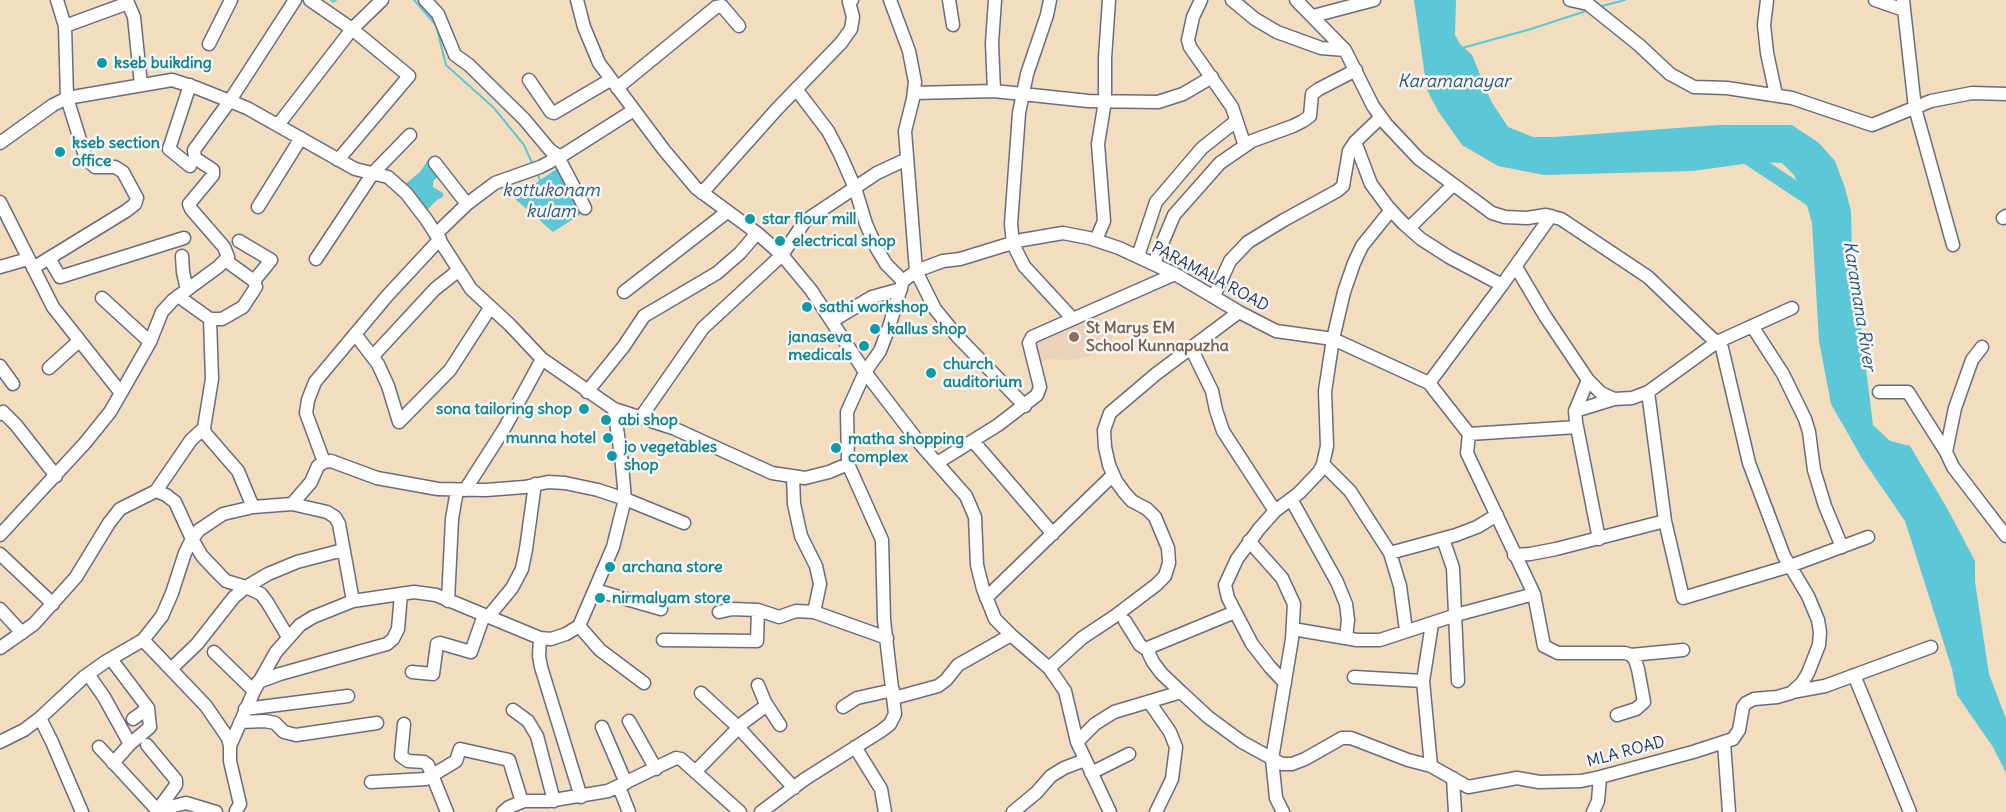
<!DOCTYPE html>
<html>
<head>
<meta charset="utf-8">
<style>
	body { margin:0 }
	canvas { display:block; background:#f3ddbf }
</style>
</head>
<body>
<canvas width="2006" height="812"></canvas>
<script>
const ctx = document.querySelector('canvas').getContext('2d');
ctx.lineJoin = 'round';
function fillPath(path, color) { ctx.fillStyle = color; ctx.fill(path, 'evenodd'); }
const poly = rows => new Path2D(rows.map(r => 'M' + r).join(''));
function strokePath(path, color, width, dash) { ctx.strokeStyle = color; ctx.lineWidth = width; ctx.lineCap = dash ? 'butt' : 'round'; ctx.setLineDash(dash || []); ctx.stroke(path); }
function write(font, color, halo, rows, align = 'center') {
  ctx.font = font + ' Delius,sans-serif'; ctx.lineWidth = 5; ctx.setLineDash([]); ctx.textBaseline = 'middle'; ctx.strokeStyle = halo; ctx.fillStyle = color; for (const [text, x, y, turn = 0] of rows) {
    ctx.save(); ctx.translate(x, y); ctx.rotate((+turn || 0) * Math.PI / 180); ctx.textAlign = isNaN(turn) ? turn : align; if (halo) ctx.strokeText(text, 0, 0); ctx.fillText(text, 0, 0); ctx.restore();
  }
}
fillPath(poly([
	[1095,312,1112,336,1114,346,1090,356,1071,360,1049,359,1043,361,1040,365,1034,338]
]), '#edd2bb');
fillPath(poly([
	[1414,0,1456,0,1455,35,1460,44,1472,55,1491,101,1508,127,1533,137,1554,137,1718,125,1792,125,1819,143,1835,161,1845,188,1851,211,1852,256,1873,425,1890,441,1910,446,1947,508,1975,561,1975,582,1989,674,2006,719,2006,773,1993,747,1957,695,1952,669,1905,521,1863,460,1831,404,1819,341,1812,223,1805,198,1794,175,1782,163,1757,162,1693,171,1544,175,1498,166,1462,145,1438,111,1427,90],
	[428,160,431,160,441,175,434,180,433,184,433,187,443,193,443,197,437,200,427,210,403,186,420,172],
	[558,168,581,214,553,232,514,198]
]), '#5cc7d6');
strokePath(poly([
	[331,0,333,2,336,0],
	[414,0,436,25,446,65,494,108,524,145,532,163],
	[1602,6,1625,0],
	[1462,48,1531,29,1586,11],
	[538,175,541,183]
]), '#5cc7d6', 2);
strokePath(poly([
	[1740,152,1817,203]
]), '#5cc7d6', 15);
const minor = poly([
	[310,0,352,29,409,76,338,160],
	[425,0,438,14,455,55,469,65,524,119,550,150,557,155,563,155,634,110],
	[890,0,909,51,915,82,913,99,905,131,916,271,935,309,957,336,1025,406],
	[949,0,953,25],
	[1050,0,1047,15,1027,74,1019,113,1011,224,1013,244,1024,266,1072,318],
	[1201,0,1193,17,1188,40,1190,47,1232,107,1245,146],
	[1232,0,1255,19,1277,32,1321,48,1345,50],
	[1570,0,1588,4,1639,45,1670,74,1694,87,1727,88,1792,98,1872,125,1931,101,1972,93,2006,94],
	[1767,0,1764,25,1767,53,1776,95],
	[1875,0,1904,10],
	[1903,0,1915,108,1953,245],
	[1313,16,1374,0],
	[65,26,128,3,134,17,141,85],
	[209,44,231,0],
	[529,80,551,112,554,113,610,80],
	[617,88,716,7,722,6,739,26],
	[796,89,828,131,840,154,855,188,866,224,877,249,886,264,903,281],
	[994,91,992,43,995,0],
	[914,93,994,91,1088,101,1158,102,1183,94,1212,77],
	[278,125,352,29,382,0],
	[1355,142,1371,184,1388,207,1403,223,1421,239,1449,257,1502,285],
	[0,143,53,105,67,98,172,80,197,88,247,108,355,169,388,177,406,193,426,219,471,289,510,325,542,359,614,409,673,428,772,473,805,478,829,472,848,464,847,412,865,372,811,290,782,255,757,233,696,188,664,150,599,63,584,27,577,0],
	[435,163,467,204],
	[190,166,169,149,190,85],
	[702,193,777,109,841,43,851,29,853,17,849,2,852,0],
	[0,202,53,307,121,393,110,412,85,443,0,535],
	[258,207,301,138],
	[2003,218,2006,216],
	[1409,228,1453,185],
	[436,234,467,204,495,183,540,167,550,162,557,155,585,208],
	[1096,240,1104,221,1098,144,1105,101,1105,58,1109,0],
	[239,241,271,260,254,281],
	[182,256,183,272,187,290],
	[1138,256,1156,202,1202,148,1236,121],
	[49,258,60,277,184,238],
	[316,259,373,173,410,135],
	[225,260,254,281,256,287,243,307,222,319,210,319,212,379,204,428,205,433,238,471,253,507],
	[1154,263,1174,215,1220,163,1252,141,1293,126,1303,121,1310,116,1312,94,1319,89,1356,70],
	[0,267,28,259],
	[1516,267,1545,316,1588,380,1601,393,1614,399,1632,398,1648,392,1717,342,1792,308],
	[33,268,126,211,135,204,137,198,123,172,115,167,95,167,86,159,67,98,65,26,57,0],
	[624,292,727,212],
	[178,296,210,319],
	[1214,296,1230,261,1248,242,1284,220,1337,191,1343,186,1349,151,1355,142,1381,117],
	[102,298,150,342],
	[832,321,872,297,901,289],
	[1752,326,1783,374,1805,419,1809,432,1814,470,1825,506,1842,547],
	[355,334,378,364,388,386,399,422,450,370,490,308],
	[1191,348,1212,391,1216,410,1223,431,1275,511],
	[373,356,435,289,459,270],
	[0,366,13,384],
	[49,368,79,341],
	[1588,380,1575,411,1576,422,1599,539],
	[1429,383,1502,285,1551,216],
	[587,392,624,346,644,316,717,273,740,253,757,233],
	[1648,392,1665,521,1683,598,1790,566,1868,537],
	[1879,392,1908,392,1946,452,1953,467,2006,536],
	[121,393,150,342,162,312,173,300,218,267,228,257,224,247,191,209,189,204,213,175,213,170,195,158,194,150,229,102,295,0],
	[1575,411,1614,399],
	[0,414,3,412,16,425,56,476],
	[641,417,703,328,782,255,805,221,877,173,907,159],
	[1469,434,1467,453,1534,594,1544,646,1558,653,1625,653,1631,655,1635,660,1638,669,1644,702,1636,709,1617,715],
	[973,441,1053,534],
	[1946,452,1955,408,1972,360,1982,347],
	[324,462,306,413,308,400,315,382,387,296,440,239],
	[937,463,998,425,1037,395,1040,387,1029,343,1032,337,1175,274],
	[1323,464,1350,491,1390,553,1400,586,1406,630],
	[793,477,794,504,801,536,816,566,820,584,814,612],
	[465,490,504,429,542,359],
	[156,491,166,495,175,502,192,539,202,556,220,575,226,581,246,587,261,594,267,602,288,637],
	[1291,499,1337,582,1346,604,1348,620,1346,638],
	[292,504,327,512,335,517,339,524,353,601],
	[1443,539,1453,568,1458,681],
	[1249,541,1282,578,1294,604,1292,639,1272,759,1276,798,1283,812],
	[1390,553,1456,535,1477,527,1497,515],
	[0,554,53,604],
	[1514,555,1530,554,1556,549,1665,521],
	[595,590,661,609],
	[986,598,1113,475],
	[448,601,452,519,457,490],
	[0,609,22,633],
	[719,612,732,609,758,610,779,617,796,611,814,612,887,638],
	[488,617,512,588,522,569,526,549,535,484],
	[1125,621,1140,645,1149,651],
	[579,626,600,650,644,683],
	[1293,629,1357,640,1380,640,1456,615,1534,594],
	[540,638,539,656,541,667,581,797],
	[143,640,206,706,228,738,230,746],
	[663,640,757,641,758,610],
	[0,648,34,624,76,577,109,523,120,509,156,491,191,440,204,428],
	[214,652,254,691],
	[1631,655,1683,650],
	[111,659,148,708,133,719],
	[1049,668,1082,638,1115,616,1156,585,1165,576,1169,563,1168,548,1155,517,1147,509,1132,501,1124,492,1116,481,1109,465,1105,447,1104,430,1110,413,1156,374,1239,312],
	[171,669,197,644,234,597,246,587,268,574,297,562,343,550],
	[412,672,433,674,437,644,440,643,471,652,484,615],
	[88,674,104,697,130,744],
	[1854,675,1910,812],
	[1354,677,1423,681],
	[258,682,280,674,387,644,393,639,398,629,401,594],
	[1285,683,1270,667,1252,644,1228,598,1225,585,1237,559,1259,529,1275,511,1299,493,1319,472,1323,464,1327,446,1325,391,1333,339,1344,292,1354,263,1362,246,1391,210],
	[758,685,765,702,780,725],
	[1181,692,1161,673,1153,662,1149,654,1150,647,1235,612],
	[1792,692,1825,686,1931,647],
	[701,693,738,727,794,788],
	[894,698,938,686,946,680,958,665,1011,635],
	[1150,703,1170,732,1176,747,1172,779,1156,812],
	[843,707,857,698,893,690],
	[245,709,348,696],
	[513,710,528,721,537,736,554,801],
	[40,718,52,742,82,812],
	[629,721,656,769],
	[240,722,265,721,275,723,284,732,296,735,377,723],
	[404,724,401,756,408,761,424,762,428,765,447,812],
	[602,727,626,783],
	[0,742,24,730,40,718,84,677,105,662,143,640,162,616,172,593,185,553,192,539,199,530,223,514,253,507,292,504,311,482,318,466,324,462,331,461,377,478,438,489,486,490,525,487,548,482,565,483,598,490,625,499,684,523],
	[1077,742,1095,724,1114,712,1181,692,1208,717,1242,742,1282,764,1292,764,1305,759,1342,738,1351,738,1408,760,1431,766,1468,787,1517,778,1539,782,1581,781,1600,777,1693,752,1733,739,1739,730,1743,707,1746,703,1754,699,1777,697,1791,693,1802,683,1808,673,1819,645,1820,632,1818,620,1808,596,1784,556,1749,463,1722,348,1648,277,1561,219,1546,215,1527,218,1505,217,1492,213,1419,159,1386,124,1373,106,1345,50,1296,0],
	[1724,743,1729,812],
	[147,745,176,780,176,785,157,811],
	[99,747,159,812],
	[855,747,881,789,885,812],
	[113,763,130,744,150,727,148,708],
	[1431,766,1423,681,1432,624],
	[695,772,744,722,767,705],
	[1091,773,1129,754],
	[1453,778,1455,812],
	[371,782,426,779,456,761,460,749,509,760,522,802],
	[619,787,629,812],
	[236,811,240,804,230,761,230,746,254,691,276,652,300,625,313,617,353,601,414,592,436,595,540,638,551,639,566,634,579,626,613,547,625,499,621,455,614,409],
	[166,812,174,806,186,803,216,812],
	[503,812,509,807,524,801,548,801,608,791,676,758,681,759,740,812],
	[761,812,805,779,881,731,890,724,895,714,884,620,882,540,848,464],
	[1013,812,1036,793,1051,776,1064,768,1085,760],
	[1110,812,1077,742,1065,691,1049,668,1011,635,995,619,983,589,977,565,975,517,966,496,921,445,865,372,880,351,889,327,903,281,916,271,943,261,960,259,1022,240,1063,233,1089,238,1119,248,1175,274,1239,312,1276,331,1333,339,1429,383,1469,434,1577,427],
	[1593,812,1598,801,1600,777]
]);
strokePath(minor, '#676c80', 15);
strokePath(minor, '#fff', 12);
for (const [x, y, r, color] of [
	[102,63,6,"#0f9aa8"],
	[60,152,6,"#0f9aa8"],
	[750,219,6,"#0f9aa8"],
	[780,241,6,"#0f9aa8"],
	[807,307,6,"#0f9aa8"],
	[875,329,6,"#0f9aa8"],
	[1074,337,6,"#8d6e63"],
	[864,346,6,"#0f9aa8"],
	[931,373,6,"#0f9aa8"],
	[584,409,6,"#0f9aa8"],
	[606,420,6,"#0f9aa8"],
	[608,438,6,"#0f9aa8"],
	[836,448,6,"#0f9aa8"],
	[612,456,6,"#0f9aa8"],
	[610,567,6,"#0f9aa8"],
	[600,598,6,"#0f9aa8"]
]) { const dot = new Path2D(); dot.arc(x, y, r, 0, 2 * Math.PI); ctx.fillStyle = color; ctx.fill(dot); strokePath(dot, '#f6f6f2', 2); }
write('bold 16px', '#0d838f', '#f6f6f2', [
	["kseb buikding",114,63],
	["kseb section",72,143],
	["office",72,161],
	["star flour mill",762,219],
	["electrical shop",792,241],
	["sathi workshop",819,307],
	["kallus shop",887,329],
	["janaseva",852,337,"right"],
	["medicals",852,355,"right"],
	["church",943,364],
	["auditorium",943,382],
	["sona tailoring shop",572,409,"right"],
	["abi shop",618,420],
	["munna hotel",596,438,"right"],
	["matha shopping",848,439],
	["complex",848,457],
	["jo vegetables",624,447],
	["shop",624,465],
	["archana store",622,567],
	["nirmalyam store",612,598]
], 'left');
write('16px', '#1b2f5e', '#f6f6f2', [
	["PARAMALA ROAD",1210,277,28],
	["MLA ROAD",1626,752,-15]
]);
write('bold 16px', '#785e54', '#f6f6f2', [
	["St Marys EM",1086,328],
	["School Kunnapuzha",1086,346]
], 'left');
write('italic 18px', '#2b557c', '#f6f6f2', [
	["Karamanayar",1454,82],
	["kottukonam",551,191],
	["kulam",551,212],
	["Karamana River",1859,306,81]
]);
</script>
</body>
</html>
